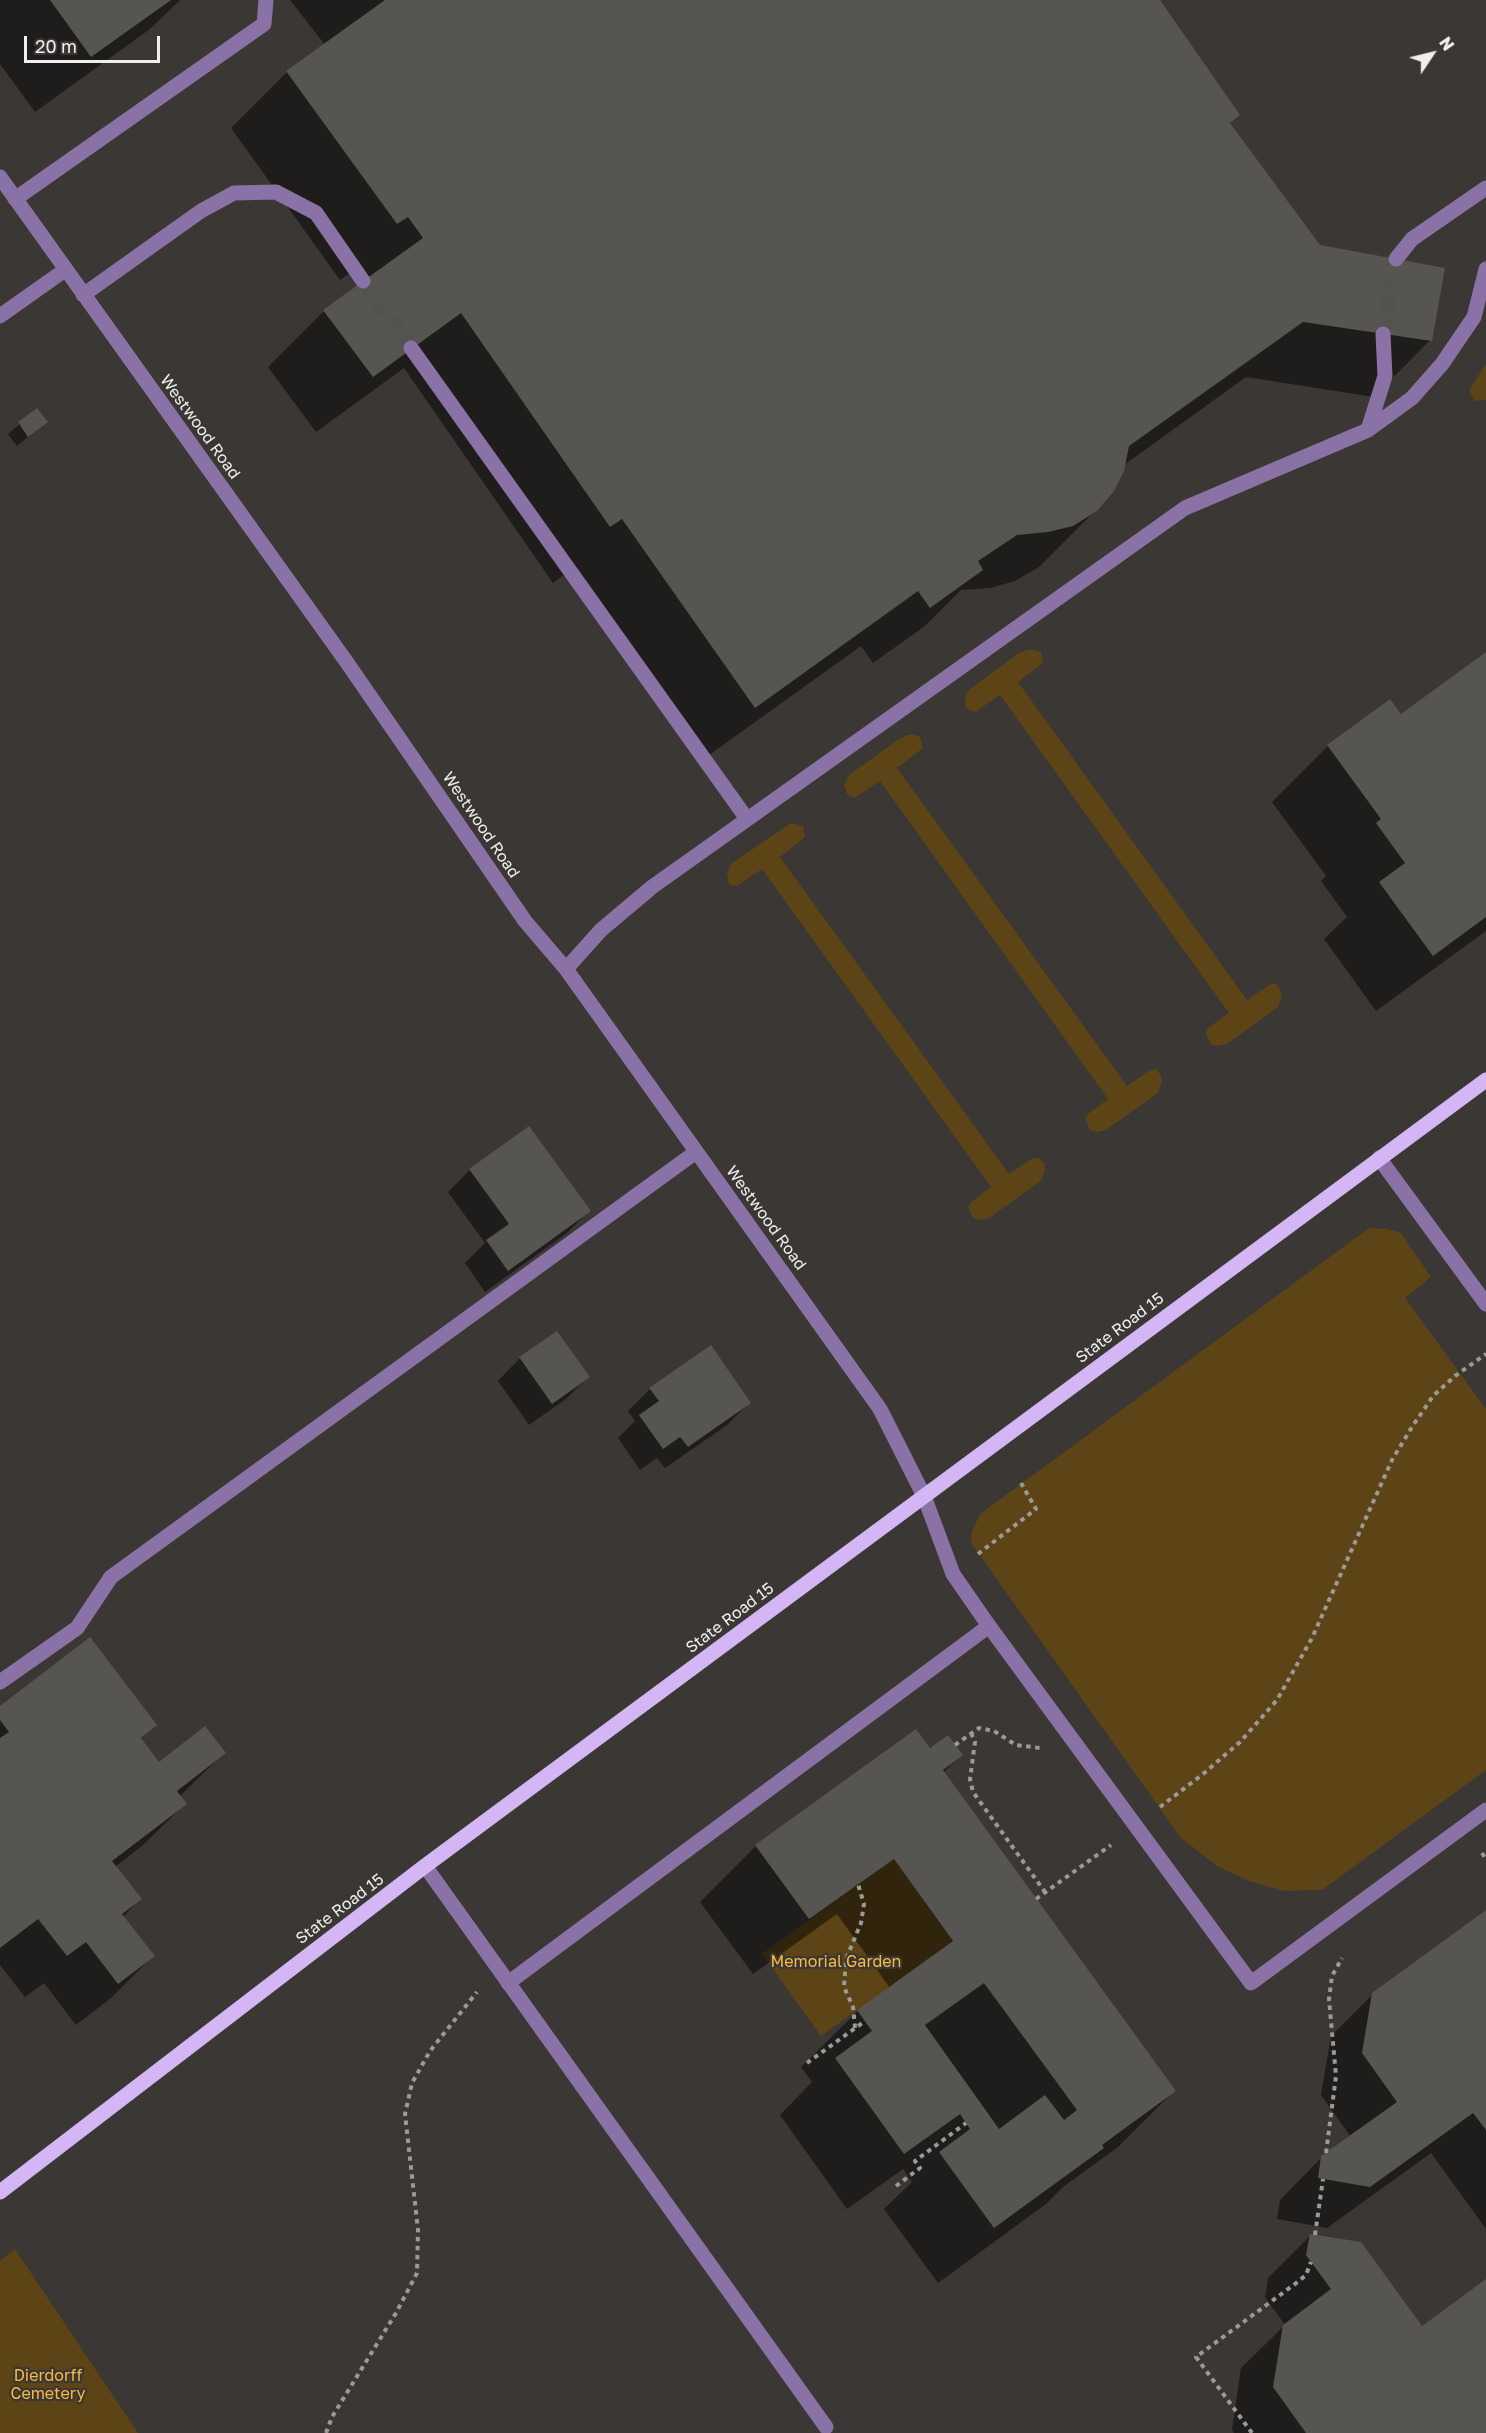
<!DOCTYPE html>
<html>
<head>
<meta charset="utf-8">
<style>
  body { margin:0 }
  #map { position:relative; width:1486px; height:2433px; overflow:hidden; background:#3a3734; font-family:"Golos Text",sans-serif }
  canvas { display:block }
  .north { position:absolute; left:1402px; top:24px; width:60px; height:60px; -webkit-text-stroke:4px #3a3734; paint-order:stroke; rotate:55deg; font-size:16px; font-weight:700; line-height:24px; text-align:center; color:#f1efed }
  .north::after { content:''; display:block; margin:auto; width:21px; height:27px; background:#f1efed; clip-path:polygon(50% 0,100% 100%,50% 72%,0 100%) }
  .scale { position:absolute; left:24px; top:36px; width:136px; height:27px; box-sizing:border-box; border:3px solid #f1efed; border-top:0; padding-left:8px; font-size:18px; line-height:21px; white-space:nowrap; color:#f1efed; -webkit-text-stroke:4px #3a3734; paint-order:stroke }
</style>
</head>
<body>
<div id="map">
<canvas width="1486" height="2433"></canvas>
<div class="north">N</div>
<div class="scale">20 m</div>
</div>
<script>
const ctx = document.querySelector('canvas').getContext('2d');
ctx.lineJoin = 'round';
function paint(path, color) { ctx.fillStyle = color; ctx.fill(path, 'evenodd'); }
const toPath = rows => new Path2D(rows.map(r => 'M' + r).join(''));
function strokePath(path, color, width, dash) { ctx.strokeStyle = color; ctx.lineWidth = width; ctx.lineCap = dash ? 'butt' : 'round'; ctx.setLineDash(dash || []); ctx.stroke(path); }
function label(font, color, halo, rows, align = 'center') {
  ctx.font = font + ' "Golos Text",sans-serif'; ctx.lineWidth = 4.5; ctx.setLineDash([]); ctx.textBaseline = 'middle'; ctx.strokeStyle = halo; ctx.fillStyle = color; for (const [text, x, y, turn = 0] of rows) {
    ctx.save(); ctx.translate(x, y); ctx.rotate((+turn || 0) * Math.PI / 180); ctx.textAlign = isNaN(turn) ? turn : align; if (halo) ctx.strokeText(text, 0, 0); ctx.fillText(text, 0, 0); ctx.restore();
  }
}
const green = toPath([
  [1486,364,1486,400,1475,401,1469,390],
  [1029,649,1041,652,1043,663,1018,682,1247,1000,1271,984,1276,984,1280,989,1282,995,1278,1007,1227,1044,1217,1046,1210,1044,1206,1033,1208,1028,1229,1013,1000,695,975,712,967,709,965,705,966,694,970,689,1019,653],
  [908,735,915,735,920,737,923,748,897,768,1127,1086,1150,1070,1156,1069,1160,1074,1162,1081,1158,1093,1106,1130,1097,1132,1090,1130,1085,1118,1088,1114,1108,1099,880,781,854,798,847,794,844,785,849,775,899,739],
  [791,823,803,826,805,837,780,857,1009,1174,1033,1158,1038,1158,1044,1163,1045,1170,1041,1181,989,1218,979,1220,973,1218,968,1207,971,1202,991,1187,762,869,737,886,729,884,727,873,732,863],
  [1369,1228,1388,1229,1401,1233,1431,1277,1405,1298,1486,1409,1486,1770,1322,1890,1284,1891,1249,1881,1217,1866,1181,1838,971,1543,972,1531,980,1514],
  [894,1859,953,1941,821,2036,762,1954],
  [15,2249,138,2433,0,2433,0,2261]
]);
const shadow = toPath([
  [0,0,180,0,150,29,35,112,0,64],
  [290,0,1158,0,1229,124,1320,247,1430,340,1374,397,1246,377,1124,465,1096,510,1039,567,1015,581,991,588,961,590,925,626,873,663,861,646,698,763,565,574,553,583,404,368,316,432,268,367,324,311,361,285,351,272,340,280,231,128,287,72,325,45],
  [37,410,46,422,17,446,8,434],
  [1486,653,1486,931,1376,1011,1324,939,1347,917,1321,881,1326,876,1272,802,1328,746,1400,716],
  [528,1128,589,1211,567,1233,485,1292,465,1263,485,1243,448,1192,470,1170],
  [520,1358,588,1377,566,1399,529,1425,498,1381],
  [650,1389,749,1403,727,1425,665,1468,657,1458,640,1470,618,1438,635,1421,628,1411],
  [0,1708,155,1725,140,1740,159,1764,224,1753,179,1797,185,1804,143,1845,115,1867,140,1899,123,1917,153,1956,111,1998,76,2025,44,1983,25,1997,0,1965],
  [929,1750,961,1755,943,1773,1174,2091,1118,2147,1063,2187,1046,2204,938,2283,884,2209,912,2182,903,2169,847,2209,780,2115,812,2082,801,2067,858,2011,890,1988,837,1914,753,1974,700,1902,756,1846],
  [1486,1912,1486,2229,1431,2153,1327,2228,1277,2219,1280,2200,1322,2157,1351,2137,1321,2095,1331,2036,1373,1994],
  [1310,2236,1421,2328,1486,2281,1486,2433,1234,2433,1232,2430,1241,2368,1285,2325,1265,2297,1268,2278]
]);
const building = toPath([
  [50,0,171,0,91,57],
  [385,0,1160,0,1240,115,1230,123,1320,245,1445,268,1432,341,1303,322,1129,446,1124,471,1114,491,1097,511,1073,526,1048,532,1017,535,978,561,983,570,930,608,918,591,755,708,622,519,610,527,461,313,373,377,323,310,423,238,408,217,397,224,286,71],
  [37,408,48,422,28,437,18,422],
  [1486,652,1486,917,1433,956,1379,882,1405,863,1376,823,1381,819,1327,745,1390,699,1401,714],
  [529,1126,591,1211,508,1271,486,1240,509,1224,469,1169],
  [557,1331,590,1377,552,1404,519,1357],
  [711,1345,751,1403,688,1447,680,1437,663,1449,639,1415,659,1401,649,1388],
  [90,1637,157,1725,141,1738,159,1762,205,1726,226,1753,177,1791,187,1804,112,1861,142,1899,122,1914,155,1956,118,1984,86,1942,67,1956,38,1919,0,1948,0,1738,9,1732,0,1720,0,1706],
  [916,1729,930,1748,948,1735,963,1755,943,1770,1176,2091,1102,2145,1104,2148,994,2228,939,2152,970,2129,960,2114,904,2154,835,2058,872,2031,857,2010,953,1941,894,1859,809,1919,755,1845],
  [984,1983,1077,2110,1064,2120,1045,2095,999,2129,925,2025],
  [1486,1910,1486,2130,1473,2113,1370,2187,1318,2178,1321,2156,1397,2102,1362,2053,1372,1993],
  [1310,2234,1361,2242,1422,2326,1486,2279,1486,2433,1306,2433,1273,2387,1283,2325,1331,2289,1306,2255]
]);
const minorTunnel = toPath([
  [363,281,411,348],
  [1383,334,1396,259]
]);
const path = toPath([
  [978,1554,1036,1509,1021,1483],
  [971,1733,975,1742,970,1779,973,1792,1045,1892],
  [955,1745,979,1728,994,1731,1016,1745,1040,1748],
  [1160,1807,1203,1774,1240,1742,1277,1700,1312,1638,1392,1460,1412,1427,1433,1396,1455,1376,1486,1354],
  [1482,1853,1486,1859],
  [1036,1899,1111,1845],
  [855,2028,853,2007,844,1987,846,1959,861,1923,864,1904,858,1884],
  [807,2063,865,2021],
  [1326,2153,1336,2076,1329,1999,1332,1976,1342,1958],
  [896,2186,920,2168,915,2161,966,2123],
  [1315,2235,1323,2179],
  [326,2433,332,2417,396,2313,417,2273,418,2230,405,2114,412,2083,430,2051,477,1992],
  [1252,2433,1196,2357,1299,2281,1306,2275,1311,2262]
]);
const minor = toPath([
  [0,177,348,664,525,921,566,969,880,1409,924,1496,953,1574,989,1626,1251,1983,1486,1810],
  [15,199,264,24,266,0],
  [1396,259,1412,239,1486,188],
  [83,295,201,211,234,193,276,192,316,213,363,281],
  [0,316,65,270],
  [411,348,747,819],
  [1368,430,1385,376,1383,334],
  [566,969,601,930,652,887,1185,508,1368,430,1412,398,1442,364,1474,317,1486,269],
  [1379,1158,1486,1304],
  [0,1682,77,1628,111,1577,696,1152],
  [425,1866,826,2427],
  [508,1983,989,1626]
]);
const major = toPath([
  [0,2192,425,1866,1486,1080]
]);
const streetNames = [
  ["Westwood Road",200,427,54],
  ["Westwood Road",481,825,56],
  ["Westwood Road",766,1218,54],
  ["State Road 15",1120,1328,-37],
  ["State Road 15",730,1618,-37],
  ["State Road 15",340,1909,-37]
];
const parkNames = [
  ["Memorial Garden",836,1962],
  ["Dierdorff",48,2376],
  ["Cemetery",48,2394]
];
paint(green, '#5c4417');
paint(shadow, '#0007');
paint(building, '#575551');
strokePath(minorTunnel, '#555350', 15, [15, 8]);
strokePath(path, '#9c9a97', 4, [4.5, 4.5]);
strokePath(minor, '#8b72a6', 15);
strokePath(major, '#d5b6f5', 15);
label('16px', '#f1efed', '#3a3734', streetNames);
label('16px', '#fcbb3f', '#3a3734', parkNames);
</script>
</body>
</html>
